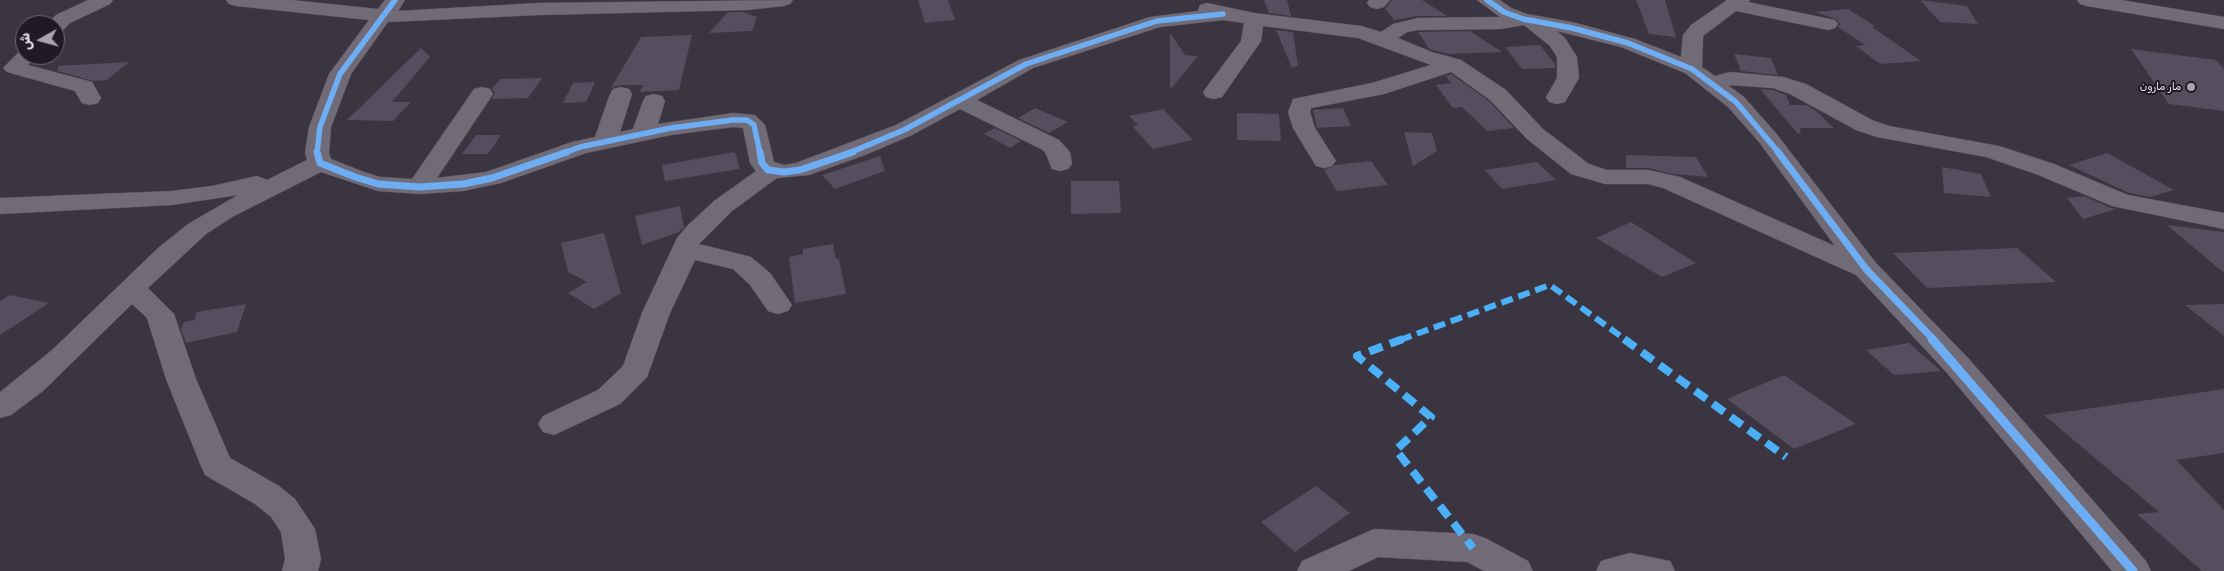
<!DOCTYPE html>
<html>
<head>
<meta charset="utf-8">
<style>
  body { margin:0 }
  #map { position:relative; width:2224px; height:571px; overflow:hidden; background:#3b3541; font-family:Rubik,"Noto Sans Arabic",sans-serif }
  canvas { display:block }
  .north { position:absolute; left:15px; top:15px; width:50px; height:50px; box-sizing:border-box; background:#1f1a25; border:1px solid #6e6975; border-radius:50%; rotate:263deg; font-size:14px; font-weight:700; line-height:20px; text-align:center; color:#e5dfee }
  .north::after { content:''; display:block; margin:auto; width:18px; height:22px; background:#aaa4b1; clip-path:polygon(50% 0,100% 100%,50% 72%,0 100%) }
</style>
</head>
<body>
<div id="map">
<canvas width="2224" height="571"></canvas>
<div class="north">ش</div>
</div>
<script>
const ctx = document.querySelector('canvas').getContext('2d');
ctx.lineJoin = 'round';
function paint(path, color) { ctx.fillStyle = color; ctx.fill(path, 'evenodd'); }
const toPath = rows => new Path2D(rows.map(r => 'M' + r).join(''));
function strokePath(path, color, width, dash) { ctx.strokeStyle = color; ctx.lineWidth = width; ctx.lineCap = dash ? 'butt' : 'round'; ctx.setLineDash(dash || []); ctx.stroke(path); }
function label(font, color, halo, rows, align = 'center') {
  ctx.font = font + ' Rubik,"Noto Sans Arabic",sans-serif'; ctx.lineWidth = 4; ctx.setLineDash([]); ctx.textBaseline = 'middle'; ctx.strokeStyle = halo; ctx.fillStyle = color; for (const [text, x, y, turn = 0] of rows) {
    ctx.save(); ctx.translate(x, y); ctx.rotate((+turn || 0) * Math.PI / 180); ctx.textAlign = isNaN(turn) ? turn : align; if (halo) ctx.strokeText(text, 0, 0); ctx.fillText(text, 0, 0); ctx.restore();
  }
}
const building = toPath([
  [918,0,948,0,955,20,925,23],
  [1264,0,1287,0,1291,16,1269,13],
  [1392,0,1422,0,1447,16,1418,16,1394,20,1385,9],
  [1636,0,1665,0,1676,37,1649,34],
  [1920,0,1967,6,1978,24,1940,22],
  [1848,9,1875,26,1872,27,1921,61,1880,64,1856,46,1865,45,1838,27,1840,24,1836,19,1815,12],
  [728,12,743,12,757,17,752,31,709,33],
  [1276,30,1293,32,1298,66,1292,68],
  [1470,31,1502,52,1448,54,1429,49,1418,32],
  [1170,33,1185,55,1198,56,1170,90],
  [692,35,679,90,640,92,643,85,621,85,611,88,641,37],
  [1540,45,1555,64,1555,68,1522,69,1505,47],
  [421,48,430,57,392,102,411,102,393,121,347,120],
  [2131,49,2216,60,2224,69,2224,111,2169,104],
  [1734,54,1771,58,1778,75,1741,71],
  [129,62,107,80,93,81,58,71,58,66],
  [1451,74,1489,101,1514,128,1487,131,1462,107,1453,108,1436,85,1451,83,1446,76],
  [542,78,528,98,492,99,495,93,492,89,500,79],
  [595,82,586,102,563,103,573,83],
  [1760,89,1773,90,1786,95,1790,105,1806,105,1816,111,1834,128,1800,128,1801,132,1798,134],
  [1035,108,1068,122,1049,133,1018,118],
  [1343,108,1351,126,1317,128,1313,110],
  [1163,109,1193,140,1153,149,1133,127,1138,125,1129,116],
  [1237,113,1279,114,1281,141,1237,140],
  [995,128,1021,141,1010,148,984,134],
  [1404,132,1432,133,1437,151,1413,166],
  [476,135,501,135,488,154,462,154],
  [735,152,740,169,665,181,662,165],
  [2107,153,2174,190,2150,197,2129,193,2069,165],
  [1626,155,1696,157,1708,177,1673,174,1648,168,1626,168],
  [880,156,885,171,835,189,822,175],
  [1371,161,1388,185,1337,191,1324,170,1335,165],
  [1537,162,1556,180,1502,189,1485,170],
  [1942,167,1981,174,1991,197,1944,193],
  [1071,181,1119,181,1121,213,1071,214],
  [2084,196,2111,208,2116,209,2083,219,2067,198],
  [680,206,684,227,679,232,642,245,635,216],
  [1631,222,1696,263,1662,277,1596,238],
  [2167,225,2224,232,2224,273],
  [604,233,621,293,594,309,568,293,587,282,568,272,561,243],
  [833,244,836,259,839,259,846,294,795,303,789,257,803,254,803,249],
  [2017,248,2056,282,1927,288,1893,253],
  [10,295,49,303,0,335,0,301],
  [246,304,237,332,186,343,181,330,184,322,194,320,197,312],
  [2224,304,2224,336,2185,305],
  [1909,343,1941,371,1894,375,1866,350],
  [1784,375,1856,424,1794,449,1727,399],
  [2224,389,2224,453,2176,460,2224,510,2224,571,2202,571,2137,514,2159,512,2044,415],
  [1316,486,1350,513,1295,552,1261,522]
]);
const minor = toPath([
  [88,0,113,0,110,4,70,23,62,31,55,33,55,25,46,25,56,15,88,0],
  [226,0,291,0,378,9,385,0,405,0,398,11,539,3,793,0,790,4,783,6,747,10,539,15,388,22,351,74,331,127,329,153,331,159,364,172,380,177,412,179,474,89,482,87,490,89,493,94,437,178,486,172,572,142,595,137,610,94,613,89,621,87,629,89,632,94,620,132,633,129,643,101,646,96,654,94,662,96,665,101,658,124,733,113,755,115,765,125,774,162,784,165,796,163,896,125,1019,60,1150,17,1198,11,1200,5,1207,3,1254,13,1361,26,1381,32,1393,24,1418,18,1500,17,1477,0,1500,0,1511,8,1527,14,1572,22,1635,39,1681,57,1683,35,1691,25,1727,0,1750,0,1748,2,1835,20,1838,24,1835,28,1828,30,1736,11,1703,36,1702,67,1715,76,1730,72,1783,77,1806,84,1872,120,1889,126,1999,146,2054,164,2128,195,2224,213,2224,229,2112,206,2036,174,1986,157,1877,137,1856,130,1790,94,1773,88,1728,85,1744,97,1775,132,1876,263,1969,359,2146,561,2151,571,2112,571,1947,373,1856,275,1663,188,1648,184,1605,184,1571,174,1527,139,1490,100,1451,72,1384,94,1311,108,1310,112,1315,128,1336,161,1332,166,1324,168,1316,166,1293,128,1288,112,1293,99,1372,83,1431,65,1358,38,1263,26,1261,41,1222,97,1214,99,1206,97,1203,92,1241,41,1244,23,1223,20,1160,27,1033,68,977,100,1059,140,1070,152,1072,164,1068,169,1060,171,1052,169,1046,154,1043,150,960,109,912,135,865,155,809,175,777,178,732,211,699,244,751,257,770,273,788,299,792,305,788,311,778,314,768,311,750,285,733,269,695,260,670,313,647,377,620,404,554,435,543,432,538,424,543,416,598,390,623,366,642,313,677,238,687,226,714,201,756,171,750,163,743,128,733,127,671,135,586,153,501,183,463,191,419,194,378,191,321,172,232,217,206,234,148,288,174,314,196,379,230,458,279,486,295,499,315,529,321,559,318,571,282,571,285,559,281,532,271,517,255,504,205,475,201,466,166,379,147,318,132,304,43,391,11,415,0,418,0,392,52,350,158,248,188,224,238,195,172,205,0,214,0,198,172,191,212,186,257,176,267,180,307,160,305,153,309,127,329,74,369,20,236,6,229,4,226,0],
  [1524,25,1550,46,1557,57,1557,78,1546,97,1549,102,1557,104,1565,102,1579,78,1577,57,1565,38,1557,31,1621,47,1685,73,1728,107,1759,142,1835,246,1680,177,1648,170,1607,170,1589,164,1543,129,1506,90,1461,60,1432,52,1398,38,1407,32,1418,30,1501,29,1524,25],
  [1369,0,1390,0,1384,7,1377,9,1370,7,1367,3,1369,0],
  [25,49,25,55,37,55,28,65,92,82,101,98,98,103,90,105,82,103,75,91,7,72,3,68,20,51,25,49],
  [1374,529,1473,534,1485,538,1528,561,1533,571,1484,571,1467,562,1378,557,1349,571,1297,571,1302,561,1374,529],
  [1630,553,1670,561,1675,571,1596,571,1601,561,1630,553]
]);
const major = toPath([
  [2077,0,2121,0,2224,17,2224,29,2087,6,2080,4,2077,0]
]);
const quietFar1 = toPath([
  [1400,340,1550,285,1626,340]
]);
const quiet = toPath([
  [1403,339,1357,356,1431,417,1396,450,1473,548],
  [1624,339,1786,457]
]);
const cyclewayFar2 = toPath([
  [1487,0,1504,12,1523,19,1572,28,1628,43,1692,69,1736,102,1779,153],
  [317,153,320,127,340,74,395,0],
  [564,153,580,147,671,128,733,120,747,120,754,125,760,153],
  [849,153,904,130,1026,64,1157,21,1223,14]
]);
const cyclewayFar1 = toPath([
  [317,152,320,163,355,177,378,184,419,187,463,184,492,178,567,152],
  [760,152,762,163,768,170,784,172,800,170,853,152],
  [1778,152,1866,269,1934,340]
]);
const cycleway = toPath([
  [1932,339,2133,571]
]);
const markers = [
  [2191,87,5,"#aaa4b1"]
];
const farPoinames = [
  ["مار مارون",2181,87]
];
paint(building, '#564d5e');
strokePath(minor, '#56515c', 1);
strokePath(major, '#56515c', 1);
paint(minor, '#716b77');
paint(major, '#726c79');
strokePath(quietFar1, '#4cb0f7', 6, [12, 6]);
strokePath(quiet, '#4cb0f7', 8, [14, 8]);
strokePath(cyclewayFar2, '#6dadf4', 5.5);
strokePath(cyclewayFar1, '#6dadf4', 7);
strokePath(cycleway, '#6dadf4', 9);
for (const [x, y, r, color] of markers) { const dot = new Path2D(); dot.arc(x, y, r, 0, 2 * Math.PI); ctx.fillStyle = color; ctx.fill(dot); strokePath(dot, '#1f1a25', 2); }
label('11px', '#e5dfee', '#1f1a25', farPoinames, 'right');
</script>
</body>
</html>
